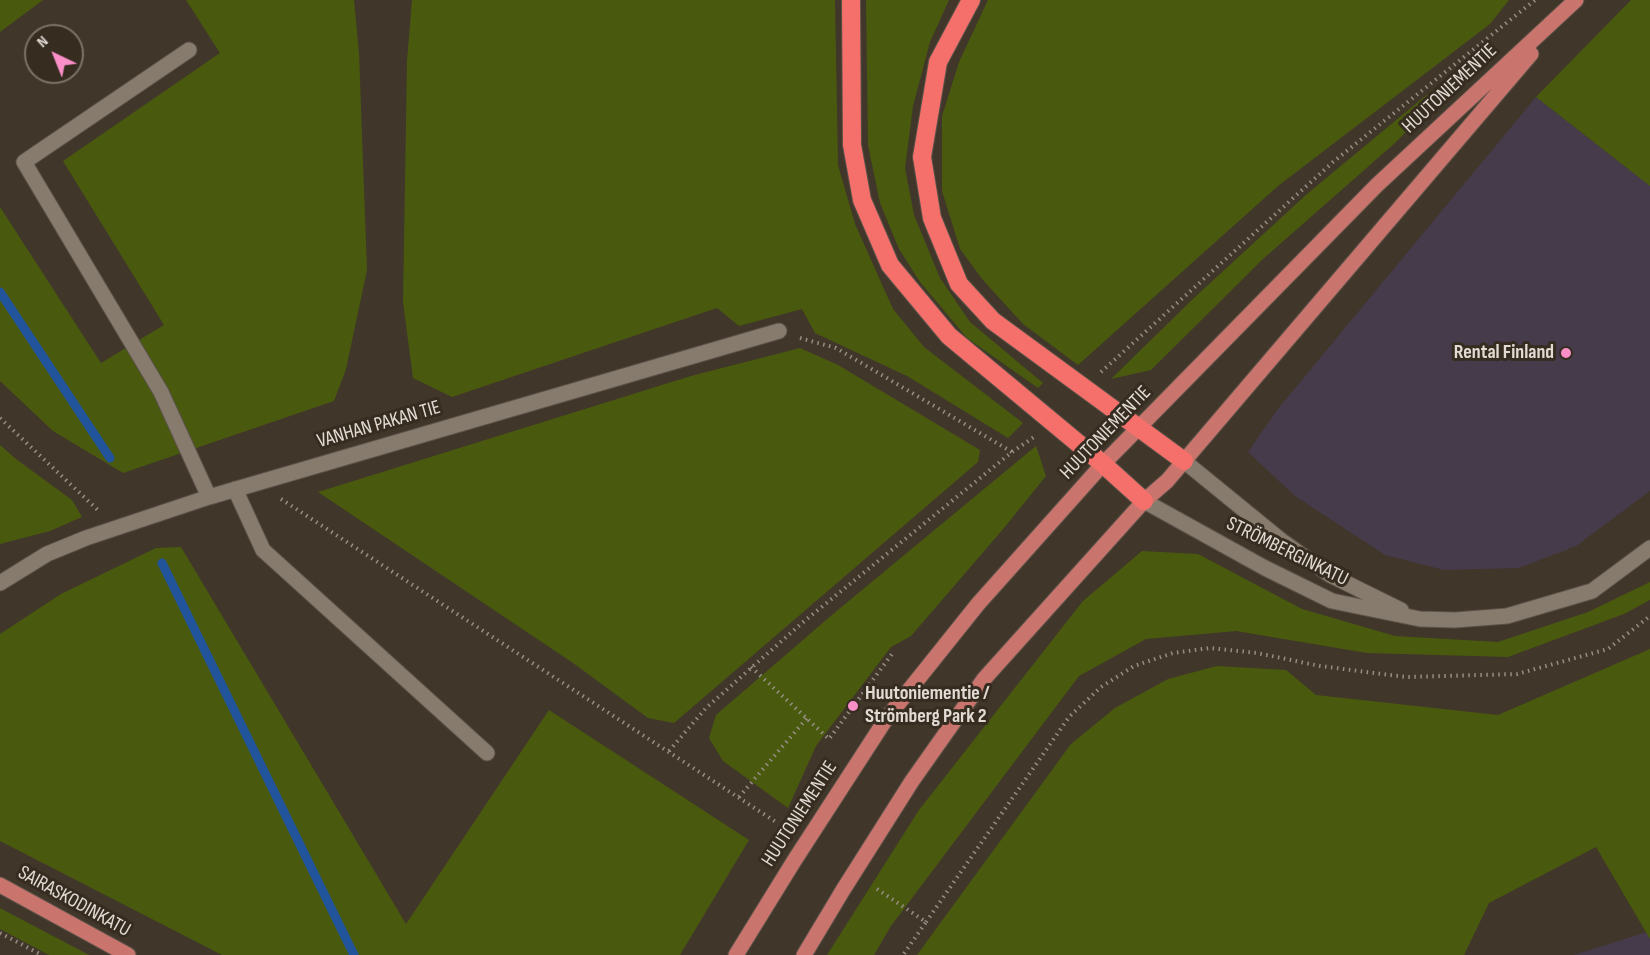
<!DOCTYPE html>
<html>
<head>
<meta charset="utf-8">
<style>
  body { margin:0 }
  #map { position:relative; width:1650px; height:955px; overflow:hidden; background:#41362a; font-family:"Sofia Sans Condensed",sans-serif }
  canvas { display:block }
  .north { position:absolute; left:24px; top:24px; width:60px; height:60px; box-sizing:border-box; background:#362c20; border:2px solid #7b7268; border-radius:50%; rotate:317deg; font-size:16px; font-weight:700; line-height:24px; text-align:center; color:#e2dbd4 }
  .north::after { content:''; display:block; margin:auto; width:21px; height:27px; background:#fa8fc8; clip-path:polygon(50% 0,100% 100%,50% 72%,0 100%) }
</style>
</head>
<body>
<div id="map">
<canvas width="1650" height="955"></canvas>
<div class="north">N</div>
</div>
<script>
const ctx = document.querySelector('canvas').getContext('2d');
ctx.lineJoin = 'round';
function paint(path, color) { ctx.fillStyle = color; ctx.fill(path, 'evenodd'); }
const toPath = rows => new Path2D(rows.map(r => 'M' + r).join(''));
function strokePath(path, color, width, dash) { ctx.strokeStyle = color; ctx.lineWidth = width; ctx.lineCap = dash ? 'butt' : 'round'; ctx.setLineDash(dash || []); ctx.stroke(path); }
function label(font, color, halo, rows, align = 'center') {
  ctx.font = font + ' "Sofia Sans Condensed",sans-serif'; ctx.lineWidth = 6; ctx.setLineDash([]); ctx.textBaseline = 'middle'; ctx.strokeStyle = halo; ctx.fillStyle = color; for (const [text, x, y, turn = 0] of rows) {
    ctx.save(); ctx.translate(x, y); ctx.rotate((+turn || 0) * Math.PI / 180); ctx.textAlign = isNaN(turn) ? turn : align; if (halo) ctx.strokeText(text, 0, 0); ctx.fillText(text, 0, 0); ctx.restore();
  }
}
const industrial = toPath([
  [1536,97,1650,186,1650,491,1576,546,1519,568,1444,570,1385,555,1295,496,1248,452,1277,410],
  [1650,931,1650,955,1574,955]
]);
const green = toPath([
  [0,0,43,0,0,32],
  [186,0,354,0,359,53,367,270,346,369,334,401,123,473,53,431,0,381,0,207,101,363,164,325,63,161,220,53],
  [412,0,835,0,838,165,855,224,893,309,924,347,1023,423,1008,438,907,376,815,333,802,309,739,326,717,308,452,397,413,378,403,302,407,61],
  [866,0,949,0,930,42,913,106,905,168,914,215,940,278,970,322,1043,383,1038,388,967,338,920,282,899,249,880,203,868,145],
  [988,0,1509,0,1490,24,1278,186,1078,365,1023,324,982,279,960,249,942,191,942,116,959,62],
  [1631,0,1650,0,1650,186,1536,97],
  [1481,56,1395,143,1263,259,1151,370,1111,379,1195,297,1307,194,1424,97],
  [800,348,838,365,980,450,978,462,674,723,648,718,573,663,318,492,691,376],
  [0,445,16,459,72,500,82,517,50,531,0,544],
  [1036,446,1046,476,1004,528,911,636,891,647,816,746,788,808,723,761,709,738,716,715,833,614],
  [181,547,406,924,549,710,749,840,680,955,222,955,0,841,0,634,61,594,156,548],
  [1142,551,1198,554,1302,609,1395,636,1498,642,1588,612,1650,582,1650,600,1624,614,1508,657,1367,653,1236,631,1146,639,1079,676,891,926,874,955,827,955,919,810,1083,601],
  [1650,649,1650,939,1596,847,1489,903,1464,955,917,955,1071,744,1115,708,1168,679,1217,666,1286,670,1316,695,1498,715],
  [0,908,89,955,49,955,0,929]
]);
const stream = toPath([
  [0,292,110,458],
  [162,563,354,955]
]);
const path = toPath([
  [800,338,836,348,1012,452],
  [1101,372,1333,162,1535,0],
  [0,418,100,512],
  [281,499,776,822],
  [751,667,829,739,892,654],
  [669,751,706,708,802,623,1012,452,1034,437],
  [739,797,807,718],
  [877,889,926,922,903,955],
  [926,922,1069,717,1101,687,1134,666,1173,653,1210,648,1257,653,1320,666,1406,677,1517,674,1608,649,1650,616],
  [0,933,42,955]
]);
const minor = toPath([
  [189,50,24,162,161,392,209,497],
  [1184,461,1282,541,1330,575,1401,610],
  [235,489,263,550,487,753],
  [1144,501,1265,568,1332,601,1420,619,1455,620,1507,616,1592,591,1650,548],
  [0,583,47,554,86,538,209,497,779,331]
]);
const major = toPath([
  [0,885,128,955],
  [736,955,794,861,886,719,978,604,1103,464,1377,185,1576,0],
  [804,955,843,890,912,781,984,679,1144,501,1167,481,1531,54]
]);
const highway = toPath([
  [851,0,852,145,862,200,890,265,949,336,1103,464,1144,501],
  [971,0,938,62,922,157,932,218,959,284,993,321,1184,461]
]);
const markers = [
  [1566,353,6,"#fa8fc8"],
  [853,706,6,"#fa8fc8"]
];
const streetNames = [
  ["HUUTONIEMENTIE",1450,89,-43],
  ["VANHAN PAKAN TIE",379,425,-16],
  ["HUUTONIEMENTIE",1106,433,-46],
  ["STRÖMBERGINKATU",1287,552,26],
  ["HUUTONIEMENTIE",800,814,-57],
  ["SAIRASKODINKATU",74,902,29]
];
const poiNames = [
  ["Rental Finland",1554,353],
  ["Huutoniementie /",865,694,"left"],
  ["Strömberg Park 2",865,717,"left"]
];
paint(industrial, '#463b4b');
paint(green, '#495a0e');
strokePath(stream, '#22549c', 9);
strokePath(minor, '#5b5248', 17);
strokePath(major, '#5b5248', 17);
strokePath(highway, '#5b5248', 20);
strokePath(path, '#978e85', 4, [1.5, 4.5]);
strokePath(minor, '#877b6e', 15);
strokePath(major, '#c9746c', 15);
strokePath(highway, '#f5706b', 18);
for (const [x, y, r, color] of markers) { const dot = new Path2D(); dot.arc(x, y, r, 0, 2 * Math.PI); ctx.fillStyle = color; ctx.fill(dot); strokePath(dot, '#362c20', 2); }
label('20px', '#e2dbd4', '#362c20', streetNames);
label('bold 20px', '#e2dbd4', '#362c20', poiNames, 'right');
</script>
</body>
</html>
